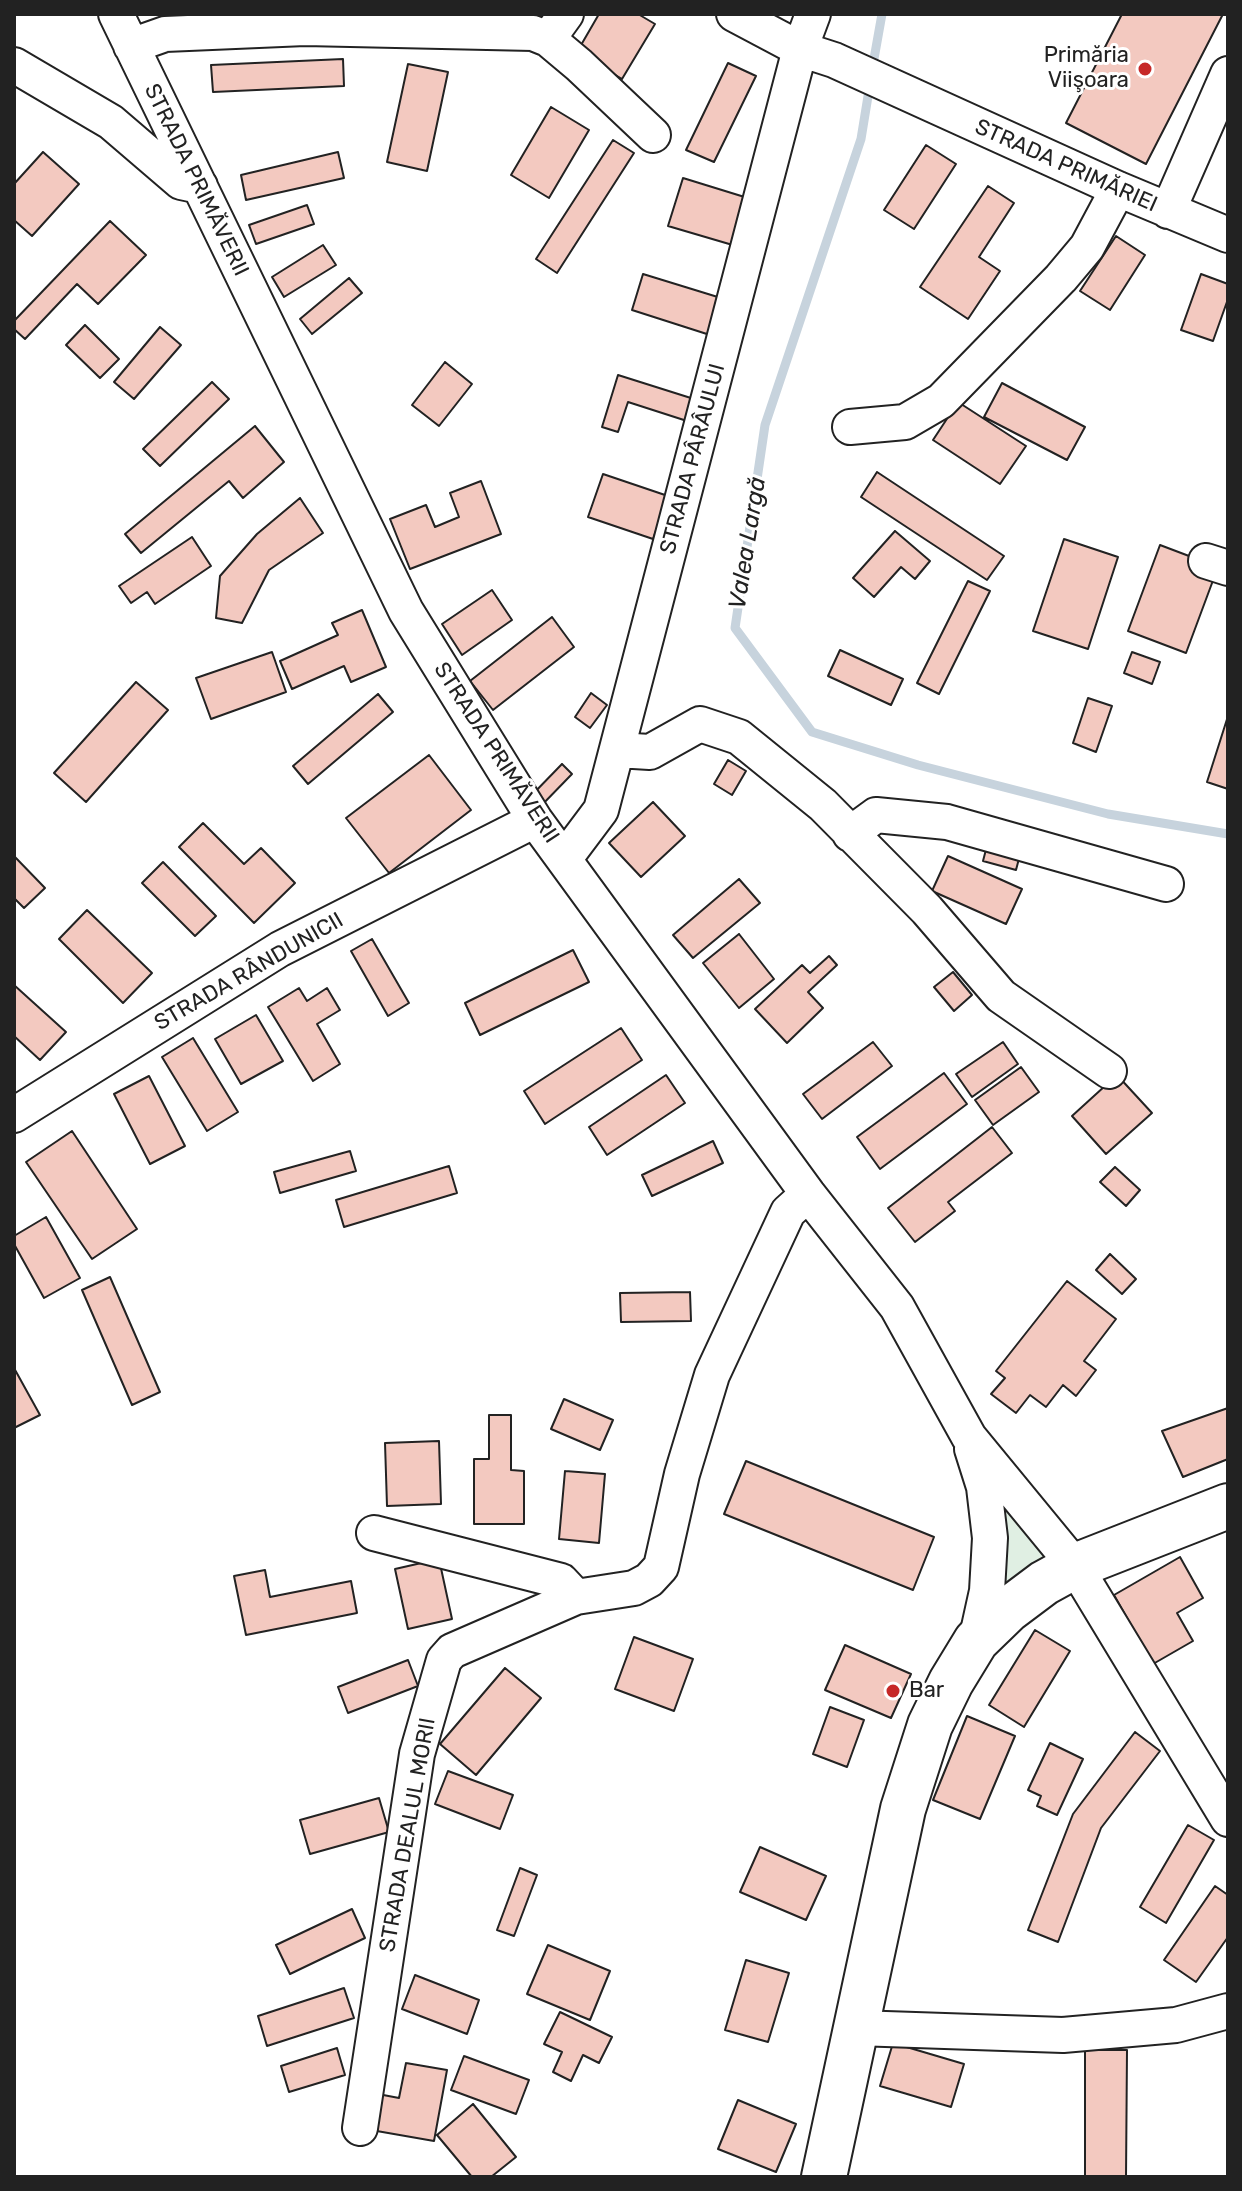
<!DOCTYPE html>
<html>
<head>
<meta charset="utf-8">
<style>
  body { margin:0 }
  #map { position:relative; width:1242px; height:2191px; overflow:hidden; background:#fff; font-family:Rubik,sans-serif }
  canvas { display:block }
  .frame { position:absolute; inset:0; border:16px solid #222; pointer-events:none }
</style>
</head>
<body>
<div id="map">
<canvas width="1242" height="2191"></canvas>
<div class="frame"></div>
</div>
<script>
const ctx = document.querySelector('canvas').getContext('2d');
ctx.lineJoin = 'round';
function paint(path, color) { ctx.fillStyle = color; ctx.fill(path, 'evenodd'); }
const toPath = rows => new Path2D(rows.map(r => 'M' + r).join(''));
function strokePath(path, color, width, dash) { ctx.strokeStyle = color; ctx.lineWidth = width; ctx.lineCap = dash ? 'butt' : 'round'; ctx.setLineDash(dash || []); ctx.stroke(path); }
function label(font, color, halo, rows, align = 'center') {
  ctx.font = font + ' Rubik,sans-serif'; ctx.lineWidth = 6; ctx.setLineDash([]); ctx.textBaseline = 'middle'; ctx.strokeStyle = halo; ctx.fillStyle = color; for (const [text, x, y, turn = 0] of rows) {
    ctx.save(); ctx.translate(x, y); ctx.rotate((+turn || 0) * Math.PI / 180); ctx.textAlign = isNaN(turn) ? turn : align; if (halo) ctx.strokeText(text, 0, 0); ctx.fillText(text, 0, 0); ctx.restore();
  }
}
const green = toPath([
  [991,1483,1057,1557,995,1603,991,1483]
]);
const stream = toPath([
  [872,70,882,14],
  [870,84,861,139,765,425,735,628,812,732,918,765,1108,814,1228,834]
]);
const building = toPath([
  [599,14,638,14,655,24,622,79,577,52,599,14],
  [1122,14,1223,14,1146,164,1066,123,1122,14],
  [343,59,344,86,213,92,211,65,343,59],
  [728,63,756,76,714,162,686,150,728,63],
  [408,64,448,72,427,171,387,162,408,64],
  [551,107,589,130,549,198,511,175,551,107],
  [613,140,634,153,557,273,536,259,613,140],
  [926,145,956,164,914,229,884,210,926,145],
  [43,152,79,184,32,236,14,220,14,184,43,152],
  [338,152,344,178,246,200,241,175,338,152],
  [683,178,751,199,736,246,668,226,683,178],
  [988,186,1014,203,979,257,1000,271,968,319,920,287,988,186],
  [307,205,314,224,256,244,249,225,307,205],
  [110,221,146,255,98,304,77,284,25,339,14,329,14,321,110,221],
  [1116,236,1145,255,1110,310,1080,291,1116,236],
  [323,245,336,265,284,297,272,277,323,245],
  [643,274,721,298,710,335,632,310,643,274],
  [1201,274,1228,284,1228,299,1213,341,1181,330,1201,274],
  [349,278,362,293,312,334,300,319,349,278],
  [85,325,119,359,100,378,66,345,85,325],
  [160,327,181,345,134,399,114,382,160,327],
  [445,362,472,384,439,426,412,405,445,362],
  [618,375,694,399,687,421,628,402,618,432,602,427,618,375],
  [212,382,229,399,160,466,143,449,212,382],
  [1002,383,1085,427,1067,460,984,417,1002,383],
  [958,402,1026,446,1000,484,933,440,958,402],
  [255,426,284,462,243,498,229,481,141,553,125,534,255,426],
  [877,472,1004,556,987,580,861,497,877,472],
  [603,474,668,496,653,539,588,517,603,474],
  [481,481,501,534,410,569,390,519,426,505,435,527,459,517,450,493,481,481],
  [300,498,323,533,269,570,242,623,216,618,220,576,257,534,300,498],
  [895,531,930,561,915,579,901,567,874,597,853,578,895,531],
  [192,537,211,566,155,604,147,592,131,603,119,586,192,537],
  [1064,539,1118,557,1088,649,1033,631,1064,539],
  [1160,545,1218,567,1186,653,1128,631,1160,545],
  [968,581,990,591,939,694,917,683,968,581],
  [492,590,512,620,462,655,442,624,492,590],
  [362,610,386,667,351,682,344,666,292,689,280,661,338,635,332,623,362,610],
  [552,617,574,647,493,710,470,681,552,617],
  [840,650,903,679,891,705,828,676,840,650],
  [272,652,286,692,211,719,196,678,272,652],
  [1132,652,1160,662,1152,684,1124,673,1132,652],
  [136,682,168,710,86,802,54,773,136,682],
  [591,693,607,705,590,728,575,717,591,693],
  [378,694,393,712,308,784,293,766,378,694],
  [1088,698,1112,706,1096,752,1073,743,1088,698],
  [1228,716,1228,789,1207,782,1228,716],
  [429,755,471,810,389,873,346,818,429,755],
  [728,760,746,771,732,795,714,784,728,760],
  [562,764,572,774,538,809,528,799,562,764],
  [653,802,685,836,641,877,609,843,653,802],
  [203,823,244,864,261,848,295,883,254,923,179,847,203,823],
  [989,838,1022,847,1016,870,983,861,989,838],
  [14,856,45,888,24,908,14,898,14,856],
  [948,856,1022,889,1006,924,932,891,948,856],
  [163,862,216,916,195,936,142,883,163,862],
  [739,879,760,903,693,958,673,935,739,879],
  [87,910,152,973,123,1003,59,939,87,910],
  [739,934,774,979,739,1008,703,963,739,934],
  [372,939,409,1003,388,1016,351,951,372,939],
  [573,950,589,982,480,1035,465,1003,573,950],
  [829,956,837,965,808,992,823,1008,787,1043,755,1009,802,965,810,973,829,956],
  [953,972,972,995,954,1011,934,987,953,972],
  [14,985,66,1032,40,1060,14,1036,14,985],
  [299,988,307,1001,327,988,340,1010,317,1024,340,1064,313,1081,268,1007,299,988],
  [256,1015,283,1061,241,1084,215,1039,256,1015],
  [621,1028,642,1060,545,1124,524,1091,621,1028],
  [193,1038,238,1112,207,1131,162,1057,193,1038],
  [873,1042,892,1066,822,1119,803,1094,873,1042],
  [1003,1042,1018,1064,972,1097,956,1074,1003,1042],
  [1021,1067,1039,1092,993,1125,975,1100,1021,1067],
  [944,1073,967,1104,880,1169,857,1137,944,1073],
  [666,1075,685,1103,607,1155,589,1127,666,1075],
  [1117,1075,1152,1113,1106,1154,1072,1116,1117,1075],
  [149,1076,185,1146,150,1164,114,1094,149,1076],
  [992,1127,1012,1153,948,1202,955,1211,915,1242,888,1208,992,1127],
  [72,1131,137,1229,92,1259,26,1162,72,1131],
  [713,1141,723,1163,652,1196,642,1175,713,1141],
  [350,1151,356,1171,280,1193,274,1172,350,1151],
  [449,1166,457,1193,344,1227,336,1200,449,1166],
  [1115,1167,1140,1190,1126,1206,1100,1182,1115,1167],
  [46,1217,80,1278,44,1298,14,1244,14,1236,46,1217],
  [1110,1254,1136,1279,1122,1294,1096,1270,1110,1254],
  [110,1277,160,1392,132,1405,82,1290,110,1277],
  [1067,1281,1116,1319,1084,1361,1096,1370,1076,1396,1063,1385,1046,1407,1030,1395,1016,1413,991,1394,1005,1378,996,1371,1067,1281],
  [690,1292,691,1321,621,1322,620,1293,690,1292],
  [14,1368,40,1415,14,1428,14,1368],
  [564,1399,613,1420,600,1450,551,1429,564,1399],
  [1228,1408,1228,1459,1183,1477,1162,1431,1228,1408],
  [489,1415,511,1415,511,1470,524,1471,524,1524,474,1524,474,1459,489,1459,489,1415],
  [439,1441,441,1504,387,1506,385,1443,439,1441],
  [746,1461,934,1537,913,1590,724,1514,746,1461],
  [565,1471,605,1474,599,1543,559,1539,565,1471],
  [1180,1557,1203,1598,1177,1613,1193,1641,1153,1664,1114,1595,1180,1557],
  [439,1559,452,1619,408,1629,395,1569,439,1559],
  [265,1570,270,1597,351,1581,357,1613,246,1635,234,1576,265,1570],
  [1035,1630,1070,1651,1024,1727,989,1705,1035,1630],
  [634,1637,693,1659,674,1711,615,1689,634,1637],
  [845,1645,911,1674,891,1718,825,1690,845,1645],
  [408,1660,418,1686,348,1713,338,1687,408,1660],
  [505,1668,541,1698,476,1775,440,1744,505,1668],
  [830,1707,864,1720,847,1767,813,1754,830,1707],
  [967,1716,1015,1736,980,1819,933,1800,967,1716],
  [1135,1732,1160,1751,1101,1828,1058,1942,1028,1930,1073,1814,1135,1732],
  [1050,1743,1083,1759,1057,1815,1037,1806,1041,1796,1028,1790,1050,1743],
  [448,1771,513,1795,500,1829,435,1804,448,1771],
  [379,1798,389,1832,310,1854,300,1820,379,1798],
  [1188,1825,1214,1840,1166,1923,1140,1907,1188,1825],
  [760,1847,826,1876,806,1920,740,1892,760,1847],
  [520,1868,537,1875,514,1936,497,1930,520,1868],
  [1215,1886,1228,1895,1228,1937,1196,1982,1164,1960,1215,1886],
  [352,1909,365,1938,290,1974,276,1945,352,1909],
  [548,1945,610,1971,590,2020,527,1994,548,1945],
  [746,1960,789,1973,768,2042,725,2030,746,1960],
  [415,1975,479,2000,467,2034,402,2009,415,1975],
  [344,1988,354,2018,267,2046,258,2016,344,1988],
  [560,2012,612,2037,599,2063,583,2055,571,2081,553,2072,562,2052,544,2044,560,2012],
  [893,2043,964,2064,951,2107,880,2086,893,2043],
  [337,2048,345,2075,289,2092,281,2066,337,2048],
  [1085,2050,1127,2050,1126,2177,1085,2177,1085,2050],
  [464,2056,529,2080,516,2114,451,2090,464,2056],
  [406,2063,447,2070,434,2141,371,2130,378,2094,399,2098,406,2063],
  [738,2100,796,2124,776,2172,718,2149,738,2100],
  [473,2104,516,2157,491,2177,472,2177,437,2135,473,2104]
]);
const minor = toPath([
  [116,14,406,611,535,820,808,1194,897,1307,969,1437,1075,1566,1228,1819],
  [734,14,800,49,834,60,1118,189,1228,235],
  [548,39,566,14],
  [131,46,165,34,305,28,533,33,548,39,579,65,653,135],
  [14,65,111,122,181,182,200,186],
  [1168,211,1228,74],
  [850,427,905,422,941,401,1061,278,1087,247,1118,189],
  [1206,561,1228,568],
  [617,750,650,752,700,724,739,737,823,805,927,910,1001,996,1109,1071],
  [850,834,876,815,947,822,1166,884],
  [565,858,601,810,800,49,813,14],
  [14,1115,280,949,535,820],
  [972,1449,984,1487,990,1538,987,1591,976,1641],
  [374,1533,561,1581,576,1597],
  [856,2028,1063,2035,1176,2025,1228,2011],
  [360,2128,417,1754,444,1660,452,1651,576,1597,634,1588,649,1580,661,1567,682,1474,712,1375,788,1212,808,1194]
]);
const major = toPath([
  [824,2177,903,1809,930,1725,951,1682,976,1641,1008,1610,1044,1583,1075,1566,1228,1506]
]);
const markers = [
  [1145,69,8,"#c62828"],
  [893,1691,8,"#c62828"]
];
const poiNames = [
  ["Primăria",1129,56],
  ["Viişoara",1129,81],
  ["Bar",909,1691,"left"]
];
const streetNames = [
  ["STRADA PRIMĂRIEI",1066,166,24],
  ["STRADA PRIMĂVERII",196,180,64],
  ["STRADA PÂRÂULUI",693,459,-75],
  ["STRADA PRIMĂVERII",496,753,57],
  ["STRADA RÂNDUNICII",249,972,-30],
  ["STRADA DEALUL MORII",408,1835,-80]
];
const waterNames = [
  ["Valea Largă",748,543,-81]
];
paint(green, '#e0efe3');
strokePath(green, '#6f6f6f', 2);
strokePath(stream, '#c7d3dd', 9);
paint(building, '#f3c9c0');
strokePath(building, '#222', 2);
strokePath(minor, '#222', 38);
strokePath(major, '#222', 48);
strokePath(minor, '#fff', 34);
strokePath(major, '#fff', 44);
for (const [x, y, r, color] of markers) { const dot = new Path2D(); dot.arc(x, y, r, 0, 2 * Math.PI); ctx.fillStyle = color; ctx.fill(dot); strokePath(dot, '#fff', 3); }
label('22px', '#222', '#fff', poiNames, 'right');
label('22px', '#222', '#fff', streetNames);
label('italic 24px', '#222', '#fff', waterNames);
</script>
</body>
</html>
